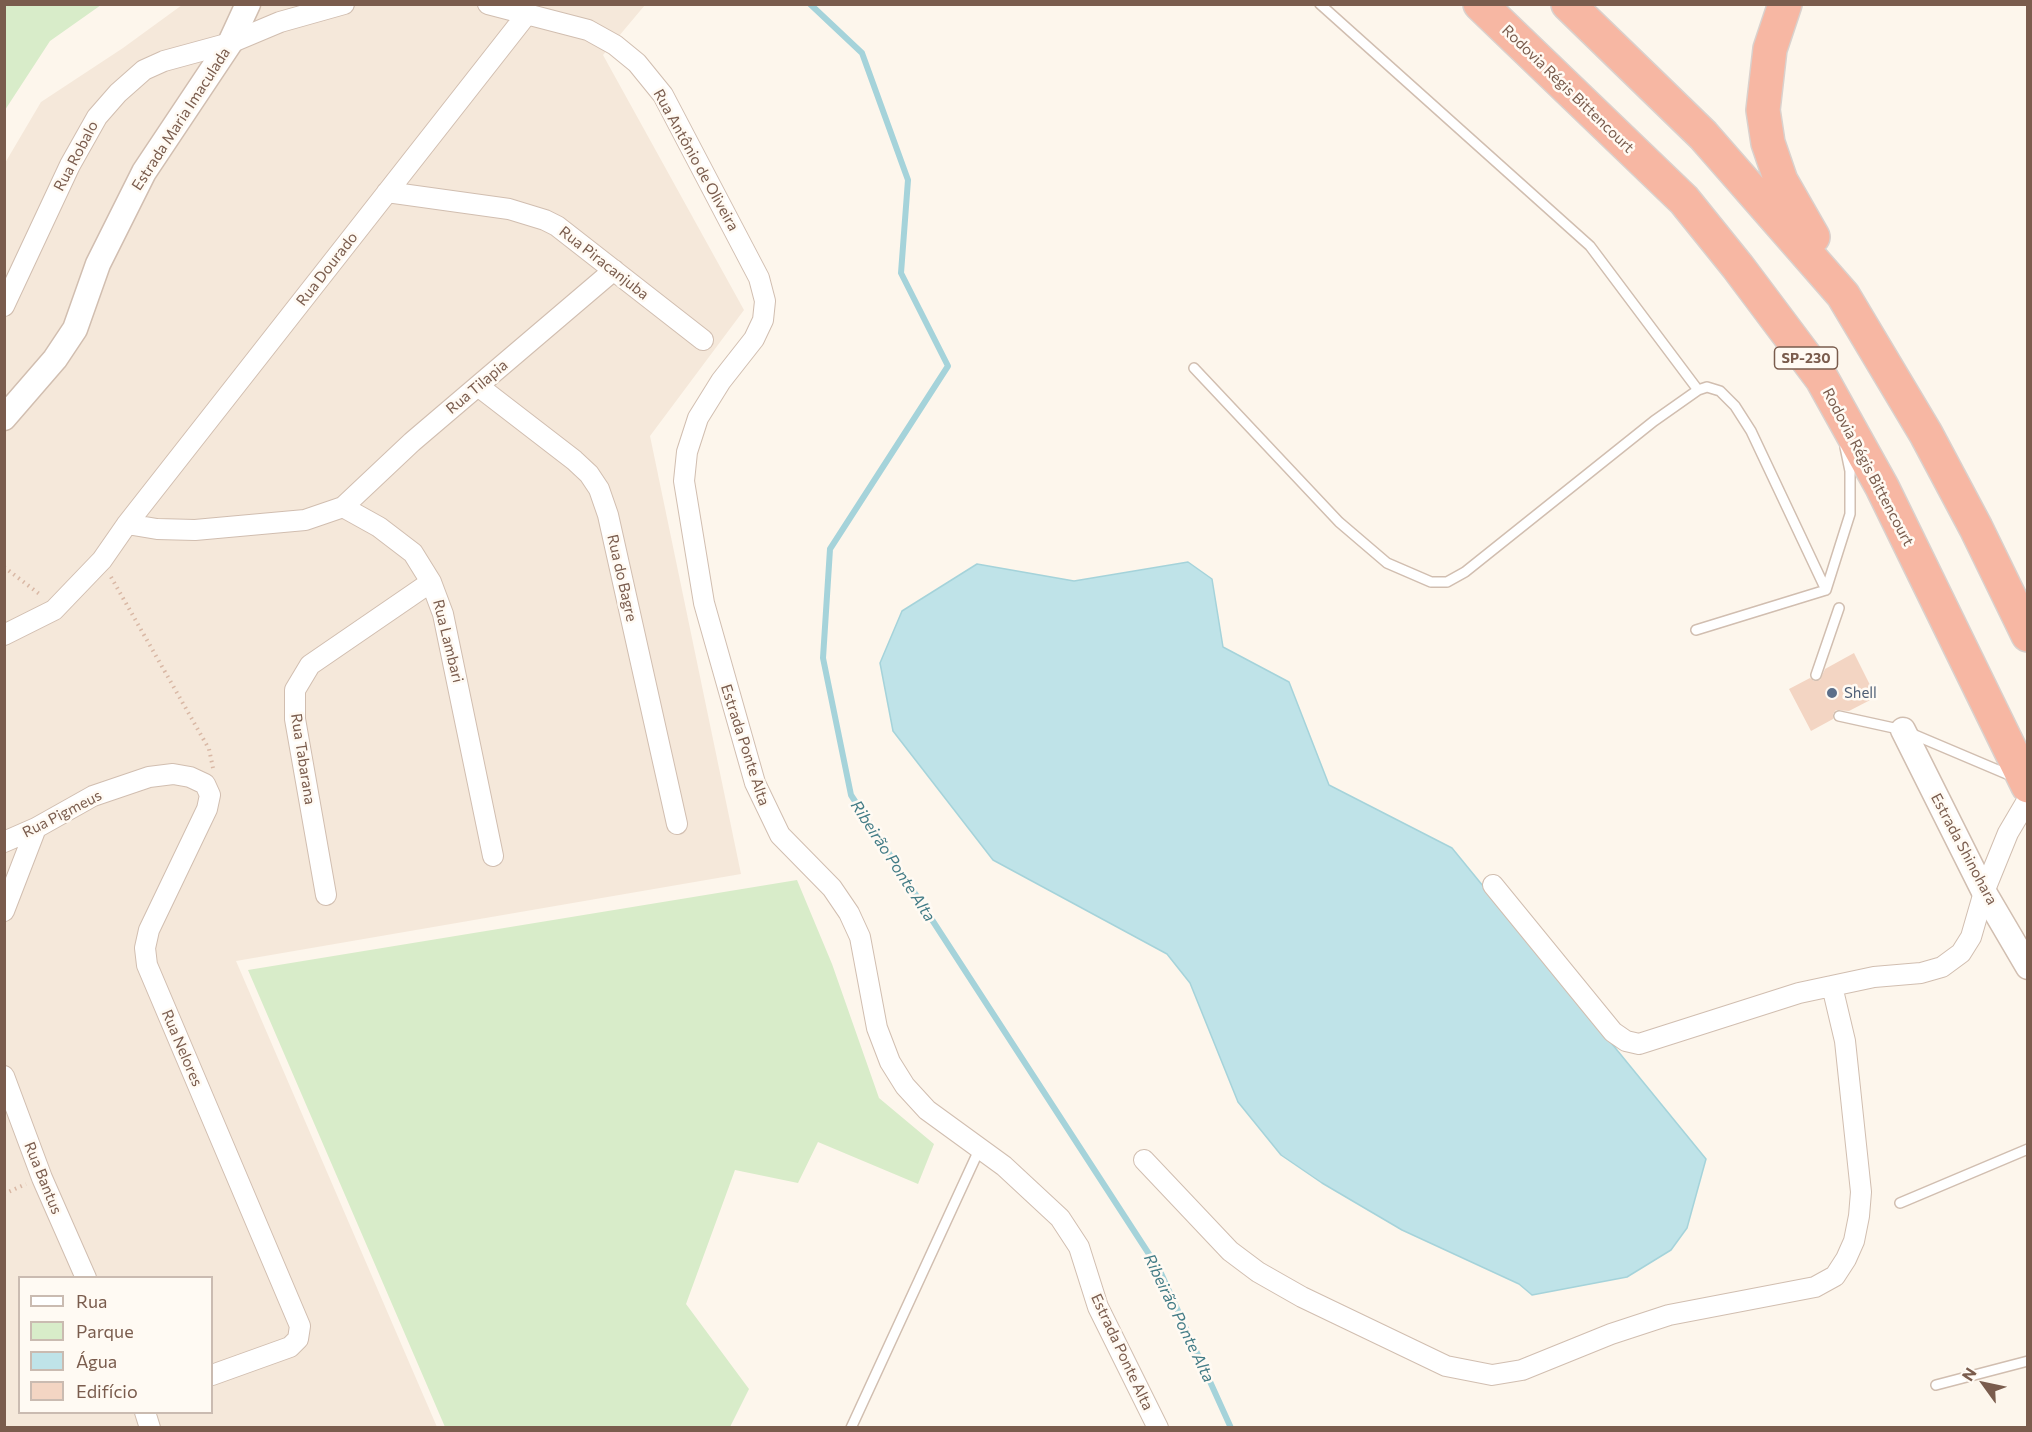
<!DOCTYPE html>
<html>
<head>
<meta charset="utf-8">
<style>
  body { margin:0 }
  #map { position:relative; width:2032px; height:1432px; overflow:hidden; background:#fdf6ec; font-family:Commissioner,sans-serif }
  canvas { display:block }
  .frame { position:absolute; inset:0; border:6px solid #7a5c4d; pointer-events:none }
  .legend { position:absolute; left:18px; top:1276px; width:195px; height:138px; box-sizing:border-box; background:#fffaf3; border:2px solid #cabbb1; margin:0; padding:8px 10px; list-style:none; font-size:18px; color:#7a5c4d }
  .legend li { display:flex; align-items:center; gap:12px; height:30px }
  .legend b { width:30px; border:2px solid #cabbb1 }
  .north { position:absolute; left:1954px; top:1354px; width:60px; height:60px; -webkit-text-stroke:4px #fffaf3; paint-order:stroke; rotate:303deg; font-size:16px; font-weight:700; line-height:24px; text-align:center; color:#7a5c4d }
  .north::after { content:''; display:block; margin:auto; width:21px; height:27px; background:#7a5c4d; clip-path:polygon(50% 0,100% 100%,50% 72%,0 100%) }
</style>
</head>
<body>
<div id="map">
<canvas width="2032" height="1432"></canvas>
<div class="frame"></div>
<ul class="legend">
<li><b style="height:8px;background:#fff"></b>Rua</li>
<li><b style="height:16px;background:#d8ecc9"></b>Parque</li>
<li><b style="height:16px;background:#bfe3e8"></b>Água</li>
<li><b style="height:16px;background:#f3d5c3"></b>Edifício</li>
</ul>
<div class="north">N</div>
</div>
<script>
const ctx = document.querySelector('canvas').getContext('2d');
ctx.lineJoin = 'round';
function paint(path, color) { ctx.fillStyle = color; ctx.fill(path, 'evenodd'); }
const toPath = rows => new Path2D(rows.map(r => 'M' + r).join(''));
function strokePath(path, color, width, dash) { ctx.strokeStyle = color; ctx.lineWidth = width; ctx.lineCap = dash ? 'butt' : 'round'; ctx.setLineDash(dash || []); ctx.stroke(path); }
function label(font, color, halo, rows, align = 'center') {
  ctx.font = font + ' Commissioner,sans-serif'; ctx.lineWidth = 5; ctx.setLineDash([]); ctx.textBaseline = 'middle'; ctx.strokeStyle = halo; ctx.fillStyle = color; for (const [text, x, y, turn = 0] of rows) {
    ctx.save(); ctx.translate(x, y); ctx.rotate((+turn || 0) * Math.PI / 180); ctx.textAlign = isNaN(turn) ? turn : align; if (halo) ctx.strokeText(text, 0, 0); ctx.fillText(text, 0, 0); ctx.restore();
  }
}
const residential = toPath([
  [182,5,645,5,603,55,744,310,650,436,741,874,236,961,437,1427,5,1428,5,163,41,102,123,48],
  [20,1278,212,1278,212,1412,20,1412]
]);
const green = toPath([
  [5,4,101,5,50,41,5,110],
  [797,880,832,964,879,1098,934,1144,918,1184,818,1142,798,1183,735,1170,686,1304,749,1389,730,1427,445,1427,248,970]
]);
const water = toPath([
  [1188,562,1212,579,1223,647,1289,682,1329,785,1452,848,1706,1159,1687,1228,1671,1250,1627,1277,1532,1295,1519,1284,1402,1230,1322,1183,1281,1155,1238,1102,1190,983,1167,954,993,860,893,731,880,663,902,611,977,564,1074,581,1188,562]
]);
const stream = toPath([
  [810,4,862,53,908,180,901,273,948,366,830,549,823,658,851,795,1160,1271,1231,1428]
]);
const building = toPath([
  [1854,653,1876,697,1849,711,1836,710,1833,714,1833,719,1811,731,1789,689,1810,678,1814,681,1820,680,1825,669]
]);
const path = toPath([
  [4,567,42,596],
  [111,577,209,749,213,768],
  [4,1194,26,1184]
]);
const service = toPath([
  [1320,4,1590,246,1698,390],
  [1194,368,1339,522,1387,563,1431,582,1447,582,1465,572,1654,421,1698,390,1707,387,1720,391,1735,406,1751,431,1826,590],
  [1826,590,1850,514,1850,471,1845,447],
  [1696,630,1826,590],
  [1816,675,1839,608],
  [1839,716,1903,730,2014,777],
  [1900,1203,2028,1149],
  [1936,1385,2028,1361],
  [851,1428,979,1150]
]);
const minor = toPath([
  [488,4,588,30,615,45,637,63,663,95,759,278,765,301,763,320,754,339,721,381,698,418,687,452,684,481,704,603,755,783,780,835,832,888,849,913,860,937,877,1028,890,1062,905,1086,927,1110,1004,1166,1060,1218,1079,1247,1098,1307,1158,1428],
  [387,192,509,209,545,220,557,226,703,340],
  [4,306,70,165,97,117,118,93,144,70,164,61,230,43,280,22,344,4],
  [478,386,574,460,589,474,599,489,608,515,677,824],
  [343,507,412,442,614,270],
  [127,524,157,529,195,530,305,520,343,507,379,527,413,553,431,582,443,614,493,856],
  [4,635,54,610,102,560,127,524,527,14],
  [4,842,36,828,93,796,149,777,173,774,190,777,205,784,210,795,207,809,149,930,145,948,147,965,300,1326,298,1339,290,1347,212,1375],
  [1493,885,1613,1032,1626,1041,1639,1044,1799,993,1874,977,1921,973,1942,967,1961,953,1971,937,1984,892,2008,833,2028,799],
  [326,895,295,719,295,690,310,665,431,582],
  [4,911,36,828],
  [4,1076,42,1178,86,1278],
  [1144,1160,1230,1251,1258,1272,1302,1297,1446,1366,1492,1375,1522,1370,1611,1334,1669,1315,1815,1287,1835,1276,1846,1259,1854,1241,1859,1216,1861,1192,1845,1041,1832,986],
  [145,1412,150,1428]
]);
const tertiary = toPath([
  [4,418,55,359,75,329,98,264,144,172,230,43,248,4],
  [1903,730,1984,892,2028,967]
]);
const motorway = toPath([
  [1480,4,1684,200,1738,267,1822,379,1882,487,2028,786],
  [1568,4,1703,135,1843,295,1926,434,1976,528,2028,635],
  [1785,4,1770,49,1763,110,1768,143,1781,181,1813,237]
]);
const markers = [
  [1832,693,6,"#5c6f8a"]
];
const shields = [
  [1806,358,63]
];
const shieldNames = [
  ["SP-230",1806,358]
];
const streetNames = [
  ["Rodovia Régis Bittencourt",1568,89,44],
  ["Estrada Maria Imaculada",181,119,-57],
  ["Rua Robalo",76,156,-62],
  ["Rua Antônio de Oliveira",696,160,61],
  ["Rua Piracanjuba",604,263,38],
  ["Rua Dourado",327,269,-52],
  ["Rua Tilapia",477,387,-40],
  ["Rodovia Régis Bittencourt",1868,467,62],
  ["Rua do Bagre",622,578,77],
  ["Rua Lambari",448,641,76],
  ["Estrada Ponte Alta",745,745,72],
  ["Rua Tabarana",303,759,81],
  ["Rua Pigmeus",62,814,-27],
  ["Estrada Shinohara",1964,849,62],
  ["Rua Nelores",182,1048,67],
  ["Rua Bantus",43,1178,68],
  ["Estrada Ponte Alta",1122,1352,65]
];
const serviceNames = [
  ["Shell",1844,693]
];
const waterNames = [
  ["Ribeirão Ponte Alta",893,861,57],
  ["Ribeirão Ponte Alta",1179,1318,64]
];
paint(residential, '#f5e8da');
paint(green, '#d8ecc9');
paint(water, '#bfe3e8');
strokePath(water, '#a5d3da', 1.5);
strokePath(stream, '#a5d3da', 6);
paint(building, '#f3d5c3');
strokePath(service, '#d1beb0', 12);
strokePath(minor, '#d1beb0', 22);
strokePath(tertiary, '#d1beb0', 27);
strokePath(motorway, '#dad1cd', 36);
strokePath(path, '#d9b8a5', 4, [1.5, 4.5]);
strokePath(service, '#fff', 9);
strokePath(minor, '#fff', 20);
strokePath(tertiary, '#fff', 24);
strokePath(motorway, '#f7b7a3', 33);
for (const [x, y, r, color] of markers) { const dot = new Path2D(); dot.arc(x, y, r, 0, 2 * Math.PI); ctx.fillStyle = color; ctx.fill(dot); strokePath(dot, '#fffaf3', 2); }
for (const [x, y, w] of shields) { const box = new Path2D(); box.roundRect(x - w / 2, y - 11, w, 22, 4.5); ctx.fillStyle = '#fffaf3'; ctx.fill(box); strokePath(box, '#7a5c4d', 1.5); }
label('bold 14px', '#7a5c4d', null, shieldNames);
label('15px', '#7a5c4d', '#fffaf3', streetNames);
label('15px', '#4e5e75', '#fffaf3', serviceNames, 'left');
label('italic 16px', '#437c86', '#fffaf3', waterNames);
</script>
</body>
</html>
